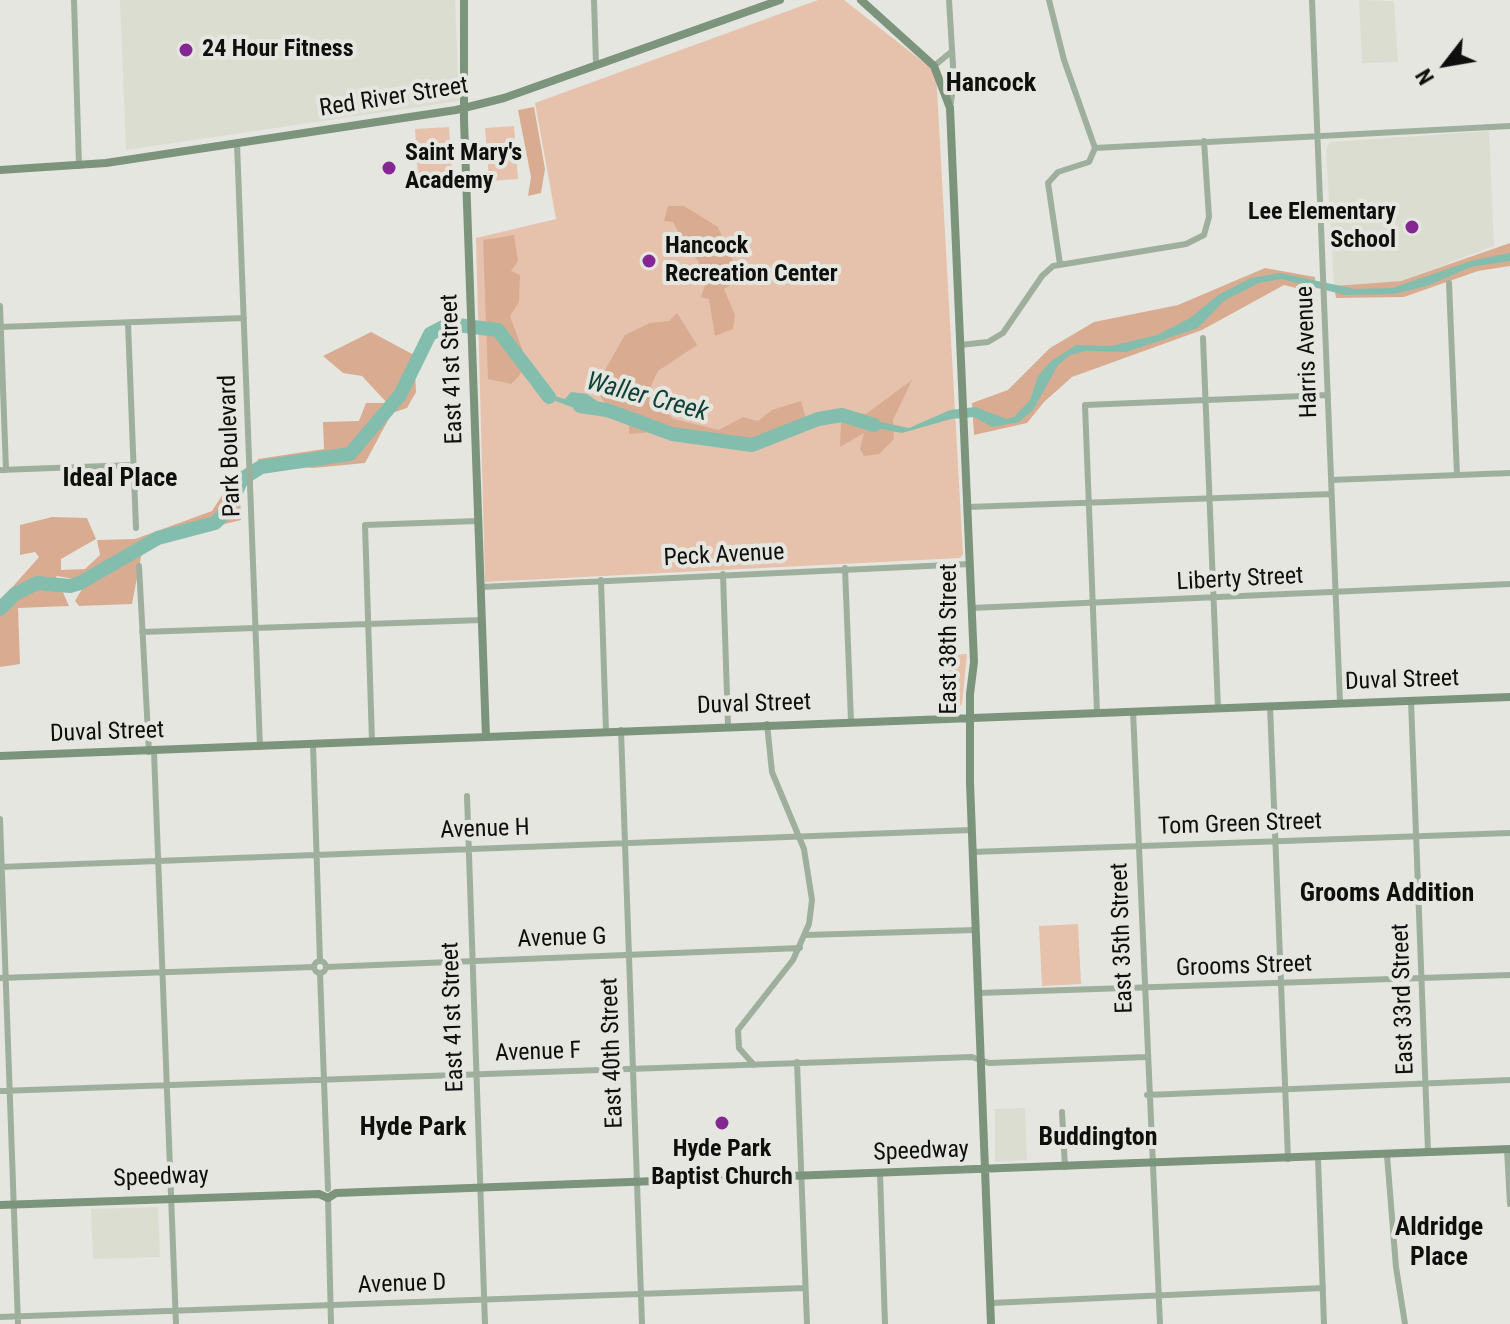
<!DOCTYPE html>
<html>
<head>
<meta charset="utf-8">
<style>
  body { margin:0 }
  #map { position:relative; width:1510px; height:1324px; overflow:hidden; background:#e6e6e1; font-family:"Roboto Condensed",sans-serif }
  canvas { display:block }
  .north { position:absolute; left:1406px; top:24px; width:80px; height:80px; -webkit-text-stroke:6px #e6e6e1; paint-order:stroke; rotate:239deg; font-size:22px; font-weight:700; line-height:32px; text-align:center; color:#0f0f0e }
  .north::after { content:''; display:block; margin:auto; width:28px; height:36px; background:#0f0f0e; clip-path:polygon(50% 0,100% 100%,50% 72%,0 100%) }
</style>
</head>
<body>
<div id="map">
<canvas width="1510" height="1324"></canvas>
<div class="north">N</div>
</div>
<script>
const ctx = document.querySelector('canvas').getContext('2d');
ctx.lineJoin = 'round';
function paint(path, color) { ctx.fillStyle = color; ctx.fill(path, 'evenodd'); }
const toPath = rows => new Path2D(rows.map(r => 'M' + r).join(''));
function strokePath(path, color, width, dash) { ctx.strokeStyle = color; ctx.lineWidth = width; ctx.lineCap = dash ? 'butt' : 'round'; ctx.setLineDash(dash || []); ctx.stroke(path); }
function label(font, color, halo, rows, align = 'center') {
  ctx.font = font + ' "Roboto Condensed",sans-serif'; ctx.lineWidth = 8; ctx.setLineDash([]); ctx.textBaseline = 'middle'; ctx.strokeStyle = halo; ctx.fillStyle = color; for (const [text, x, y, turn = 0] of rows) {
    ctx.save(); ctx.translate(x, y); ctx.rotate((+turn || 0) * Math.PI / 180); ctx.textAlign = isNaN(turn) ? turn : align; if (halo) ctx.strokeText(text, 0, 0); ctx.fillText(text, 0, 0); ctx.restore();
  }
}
const built = toPath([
  [120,0,455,0,459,101,126,150],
  [1359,0,1394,1,1398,62,1362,63],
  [1489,131,1494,246,1401,281,1334,286,1326,150,1330,142],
  [1025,1108,1027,1160,995,1162,995,1109],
  [158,1207,160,1257,93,1259,91,1209]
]);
const green = toPath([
  [818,0,844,0,936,72,963,554,960,558,485,582,476,238,556,219,535,103],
  [514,126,518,179,489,181,485,128],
  [449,127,452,175,418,177,415,129],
  [967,654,962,704,958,708,950,708,949,655],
  [1078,924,1081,984,1042,986,1039,926]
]);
const forest = toPath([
  [534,107,545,169,541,193,528,196,531,177,518,110],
  [668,206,684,206,718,227,741,279,724,289,735,315,733,329,715,336,709,299,701,297,708,276,697,274,699,262,687,248,673,222,664,221],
  [514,235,518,261,511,271,520,275,519,302,510,316,525,357,520,375,511,384,488,379,483,240],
  [1510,243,1510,266,1478,271,1404,297,1336,298,1334,286,1401,281],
  [1265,268,1315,277,1316,293,1284,285,1202,330,1072,377,1044,402,1027,423,974,435,972,403,1008,390,1050,348,1094,322,1178,305],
  [677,313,697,345,658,371,651,386,655,401,664,411,674,419,719,430,743,417,758,421,772,410,801,401,808,426,751,450,680,440,652,432,629,434,629,423,636,413,607,405,601,398,600,387,606,368,625,335,650,323,669,321],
  [371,332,414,355,416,392,407,408,392,413,365,463,313,468,282,465,259,473,258,459,324,449,323,422,359,421,366,403,387,403,362,376,343,373,323,356],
  [912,380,893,420,894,439,879,454,864,456,860,449,864,433,840,447,841,421,851,412,866,414],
  [239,469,241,520,164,539,142,552,132,604,79,606,75,601,82,589,82,580,56,576,69,606,18,608,20,664,0,667,0,601,39,557,35,552,20,555,20,525,52,517,87,518,96,539,61,559,61,570,85,569,100,555,97,540,135,539,212,511]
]);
const water = toPath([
  [1510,253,1510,261,1471,267,1427,286,1394,294,1345,295,1281,279,1259,283,1224,301,1198,328,1126,352,1086,351,1070,355,1058,365,1033,410,1019,422,992,427,974,417,951,419,902,433,855,424,862,418,909,428,950,410,975,407,1007,419,1014,417,1030,400,1038,376,1050,362,1076,345,1111,346,1157,335,1190,318,1218,295,1251,278,1280,273,1355,289,1392,288,1474,260],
  [536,382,543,384,551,395,565,399,571,392,587,394,600,403,598,412,593,415,545,397,534,386]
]);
const river = toPath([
  [580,406,607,410,672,434,752,445,818,419,842,415,874,425],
  [0,609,15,594,37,583,70,586,80,583,158,538,215,523,227,511,242,479,261,467,350,454,400,395,430,334,449,324,498,330,549,397]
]);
const street = toPath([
  [74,0,79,166],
  [594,0,596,64],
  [949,0,954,82,950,108],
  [1049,0,1064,60,1095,148,1089,162,1058,172,1048,183,1060,264],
  [1312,0,1340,703],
  [934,66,951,52],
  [237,143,260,747],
  [1095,148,1510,126],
  [1449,283,1457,475],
  [0,306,6,470],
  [128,323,136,528],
  [0,327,244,318],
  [1203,338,1218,708],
  [960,345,988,342,1003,333,1042,276,1053,266,1186,244,1204,235,1209,217,1204,141],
  [0,470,133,465],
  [1331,480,1510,473],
  [968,507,1331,494],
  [139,566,149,752],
  [845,568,851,721],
  [723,574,728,725],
  [601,580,606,731],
  [481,587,970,564],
  [972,608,1510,584],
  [142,632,482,620],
  [1411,701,1428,1152],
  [1270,706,1288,1159],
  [1133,711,1160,1324],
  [1097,712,1085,405,1328,395],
  [621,730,642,1324],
  [372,741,365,525,478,521],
  [313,744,320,961],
  [154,752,176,1324],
  [467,796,485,1324],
  [0,819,18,1324],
  [972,852,1510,833],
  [0,867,971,830],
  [805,935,976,930],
  '314 967a6 6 0 1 1 12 0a6 6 0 1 1-12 0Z',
  [326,967,800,948],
  [320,973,328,1189],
  [0,978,314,967],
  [978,993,1510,975],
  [797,1062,807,1324],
  [754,1065,739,1048,738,1030,793,960,809,924,812,900,804,849,772,772,767,724],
  [0,1091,972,1057,989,1063,1146,1057],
  [1147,1095,1510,1080],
  [1062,1112,1065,1167],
  [1507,1149,1510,1204],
  [1387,1155,1396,1267,1405,1324],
  [1318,1158,1324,1324],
  [880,1173,885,1324],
  [328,1198,331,1324],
  [991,1303,1323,1288],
  [0,1317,805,1288]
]);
const secondary = toPath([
  [464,0,464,120,486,737],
  [861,0,934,66,950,108,974,662,970,694,970,783,991,1324],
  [0,170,106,163,456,110,504,98,780,0],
  [0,756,1510,697],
  [0,1205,319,1194,328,1198,336,1193,1510,1149]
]);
const markers = [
  [186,50,8,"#852792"],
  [389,168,8,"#852792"],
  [1412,227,8,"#852792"],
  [649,261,8,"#852792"],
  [722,1123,8,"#852792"]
];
const poiNames = [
  ["24 Hour Fitness",202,50],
  ["Saint Mary's",405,154],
  ["Academy",405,182],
  ["Lee Elementary",1396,213,"right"],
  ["School",1396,241,"right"],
  ["Hancock",665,247],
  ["Recreation Center",665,275],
  ["Hyde Park",722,1150,"center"],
  ["Baptist Church",722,1178,"center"]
];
const streetNames = [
  ["Red River Street",394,98,-9],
  ["Harris Avenue",1308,352,-92],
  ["East 41st Street",453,369,-92],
  ["Park Boulevard",231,446,-92],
  ["Peck Avenue",724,556,-3],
  ["Liberty Street",1240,580,-3],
  ["East 38th Street",950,639,-90],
  ["Duval Street",1402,681,-2],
  ["Duval Street",754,705,-2],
  ["Duval Street",107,733,-2],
  ["Tom Green Street",1240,825,-2],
  ["Avenue H",485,830,-2],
  ["East 35th Street",1123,938,-92],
  ["Avenue G",562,939,-2],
  ["Grooms Street",1244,967,-2],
  ["East 33rd Street",1404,999,-92],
  ["East 41st Street",454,1017,-92],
  ["Avenue F",538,1053,-2],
  ["East 40th Street",613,1053,-92],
  ["Speedway",921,1152,-2],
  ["Speedway",161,1178,-2],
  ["Avenue D",402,1285,-2]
];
const neighbourhoodNames = [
  ["Hancock",991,84],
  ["Ideal Place",120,479],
  ["Grooms Addition",1387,894],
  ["Hyde Park",413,1128],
  ["Buddington",1098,1138],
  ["Aldridge",1439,1228],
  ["Place",1439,1258]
];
const waterNames = [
  ["Waller Creek",647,398,15]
];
paint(built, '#dbddd0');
paint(green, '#e6c2ac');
paint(forest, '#d9ac91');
paint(water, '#83bdad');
strokePath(river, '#83bdad', 14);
strokePath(street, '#9faf9e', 6);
strokePath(secondary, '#7c937c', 8);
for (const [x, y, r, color] of markers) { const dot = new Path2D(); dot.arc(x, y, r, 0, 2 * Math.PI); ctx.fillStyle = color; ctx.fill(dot); strokePath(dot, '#e6e6e1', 3); }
label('bold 24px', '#0f0f0e', '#e6e6e1', poiNames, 'left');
label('24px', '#0f0f0e', '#e6e6e1', streetNames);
label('bold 26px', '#0f0f0e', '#e6e6e1', neighbourhoodNames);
label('italic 26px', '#0f4237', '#e6e6e1', waterNames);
</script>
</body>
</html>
